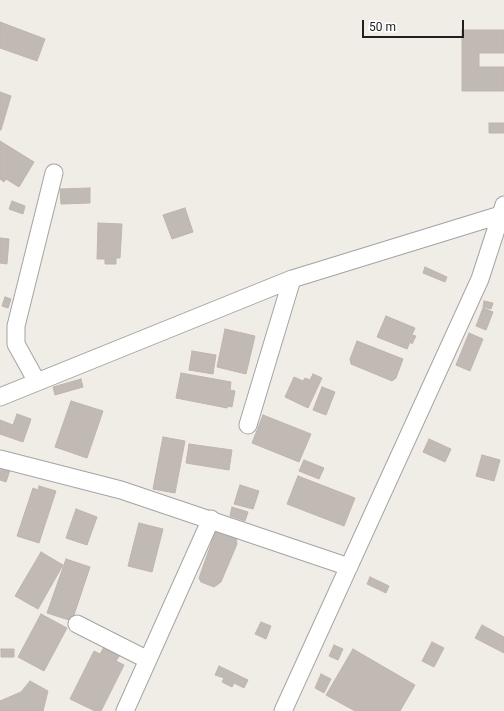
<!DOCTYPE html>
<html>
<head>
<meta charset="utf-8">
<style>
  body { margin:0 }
  #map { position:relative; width:504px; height:711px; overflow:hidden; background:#f0ede7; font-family:Roboto,sans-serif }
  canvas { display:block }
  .scale { position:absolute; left:362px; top:20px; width:102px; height:18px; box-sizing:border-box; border:2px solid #202020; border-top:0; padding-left:5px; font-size:12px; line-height:14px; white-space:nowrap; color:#202020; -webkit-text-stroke:3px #fff; paint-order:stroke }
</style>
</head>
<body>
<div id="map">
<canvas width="504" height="711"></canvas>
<div class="scale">50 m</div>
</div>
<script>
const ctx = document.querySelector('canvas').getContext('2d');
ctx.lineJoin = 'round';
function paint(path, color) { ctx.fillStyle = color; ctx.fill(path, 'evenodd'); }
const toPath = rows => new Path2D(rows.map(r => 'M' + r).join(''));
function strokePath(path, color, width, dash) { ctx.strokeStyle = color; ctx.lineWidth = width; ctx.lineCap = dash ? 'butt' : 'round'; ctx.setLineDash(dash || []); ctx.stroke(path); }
const building = toPath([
  [0,22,45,39,37,61,0,48,0,22],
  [462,30,504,30,504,53,479,53,479,67,504,67,504,91,462,91,462,30],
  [0,92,11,96,1,130,0,130,0,92],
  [489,123,504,123,504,133,489,133,489,123],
  [0,141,34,162,19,187,6,179,4,182,0,179,0,141],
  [90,188,90,203,61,204,60,189,90,188],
  [12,201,25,206,23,214,9,209,12,201],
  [185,208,193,232,172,239,163,215,185,208],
  [98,223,122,224,120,258,116,258,116,264,105,264,105,259,97,259,98,223],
  [0,238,9,239,7,264,0,263,0,238],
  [425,267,447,277,445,282,423,273,425,267],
  [5,297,11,299,8,308,2,306,5,297],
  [484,301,493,303,491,309,483,307,484,301],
  [483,308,493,312,486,330,476,326,483,308],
  [386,316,415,328,412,335,416,336,412,344,410,342,407,349,377,337,386,316],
  [225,329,255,336,246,374,217,367,225,329],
  [469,333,483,339,470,371,456,365,469,333],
  [357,341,403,359,396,378,392,381,351,364,350,359,357,341],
  [192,351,216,355,213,374,189,370,192,351],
  [181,373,231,382,230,390,235,391,232,407,228,406,227,408,176,398,181,373],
  [313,374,322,378,308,408,285,397,294,377,303,381,305,378,310,380,313,374],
  [81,379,83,387,55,395,53,387,81,379],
  [322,387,335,392,326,415,313,410,322,387],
  [71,401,103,411,87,458,55,447,71,401],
  [17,414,31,419,23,442,0,434,0,420,13,425,17,414],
  [263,415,311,434,299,462,252,443,263,415],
  [163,437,185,441,175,493,153,489,163,437],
  [429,439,451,449,445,462,423,452,429,439],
  [189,444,232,450,229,470,186,463,189,444],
  [482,455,500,460,494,481,476,476,482,455],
  [304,460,324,468,319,479,299,471,304,460],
  [1,467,10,470,6,482,0,480,1,467],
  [298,476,355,498,344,526,287,504,298,476],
  [240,485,259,491,253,509,234,504,240,485],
  [39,486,56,491,39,543,17,536,33,488,38,490,39,486],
  [232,507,248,512,245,521,230,516,232,507],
  [76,509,97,517,87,545,66,538,76,509],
  [139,523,163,529,152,572,128,566,139,523],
  [216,530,236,538,237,544,221,582,214,587,201,582,199,578,216,530],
  [41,552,63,565,38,609,15,596,41,552],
  [66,559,90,567,72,621,47,613,66,559],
  [370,577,389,586,386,593,367,584,370,577],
  [41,614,67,628,44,671,18,657,41,614],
  [261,622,271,626,266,639,255,634,261,622],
  [482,625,504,637,504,653,475,638,482,625],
  [432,642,444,648,434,667,422,661,432,642],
  [334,645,343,649,338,660,329,656,334,645],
  [104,647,120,655,116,661,124,665,101,711,95,711,70,699,94,651,100,654,104,647],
  [1,649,14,649,14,657,1,657,1,649],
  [353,649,415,685,400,711,355,711,326,695,353,649],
  [219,666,248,680,244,688,234,683,232,687,222,682,224,678,215,675,219,666],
  [321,674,331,679,324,693,315,688,321,674],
  [30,681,48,691,43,711,0,711,0,701,21,692,30,681]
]);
const minor = toPath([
  [37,382,16,344,16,326,54,173],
  [0,397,292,279,500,215],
  [248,425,292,279],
  [0,459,121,490,349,567],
  [77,624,148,660],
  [125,711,211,519],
  [283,711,480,279,504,205]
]);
paint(building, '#c0b9b4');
strokePath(building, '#c1b4ab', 1);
strokePath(minor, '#a4a4a4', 19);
strokePath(minor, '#fff', 17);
</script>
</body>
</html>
